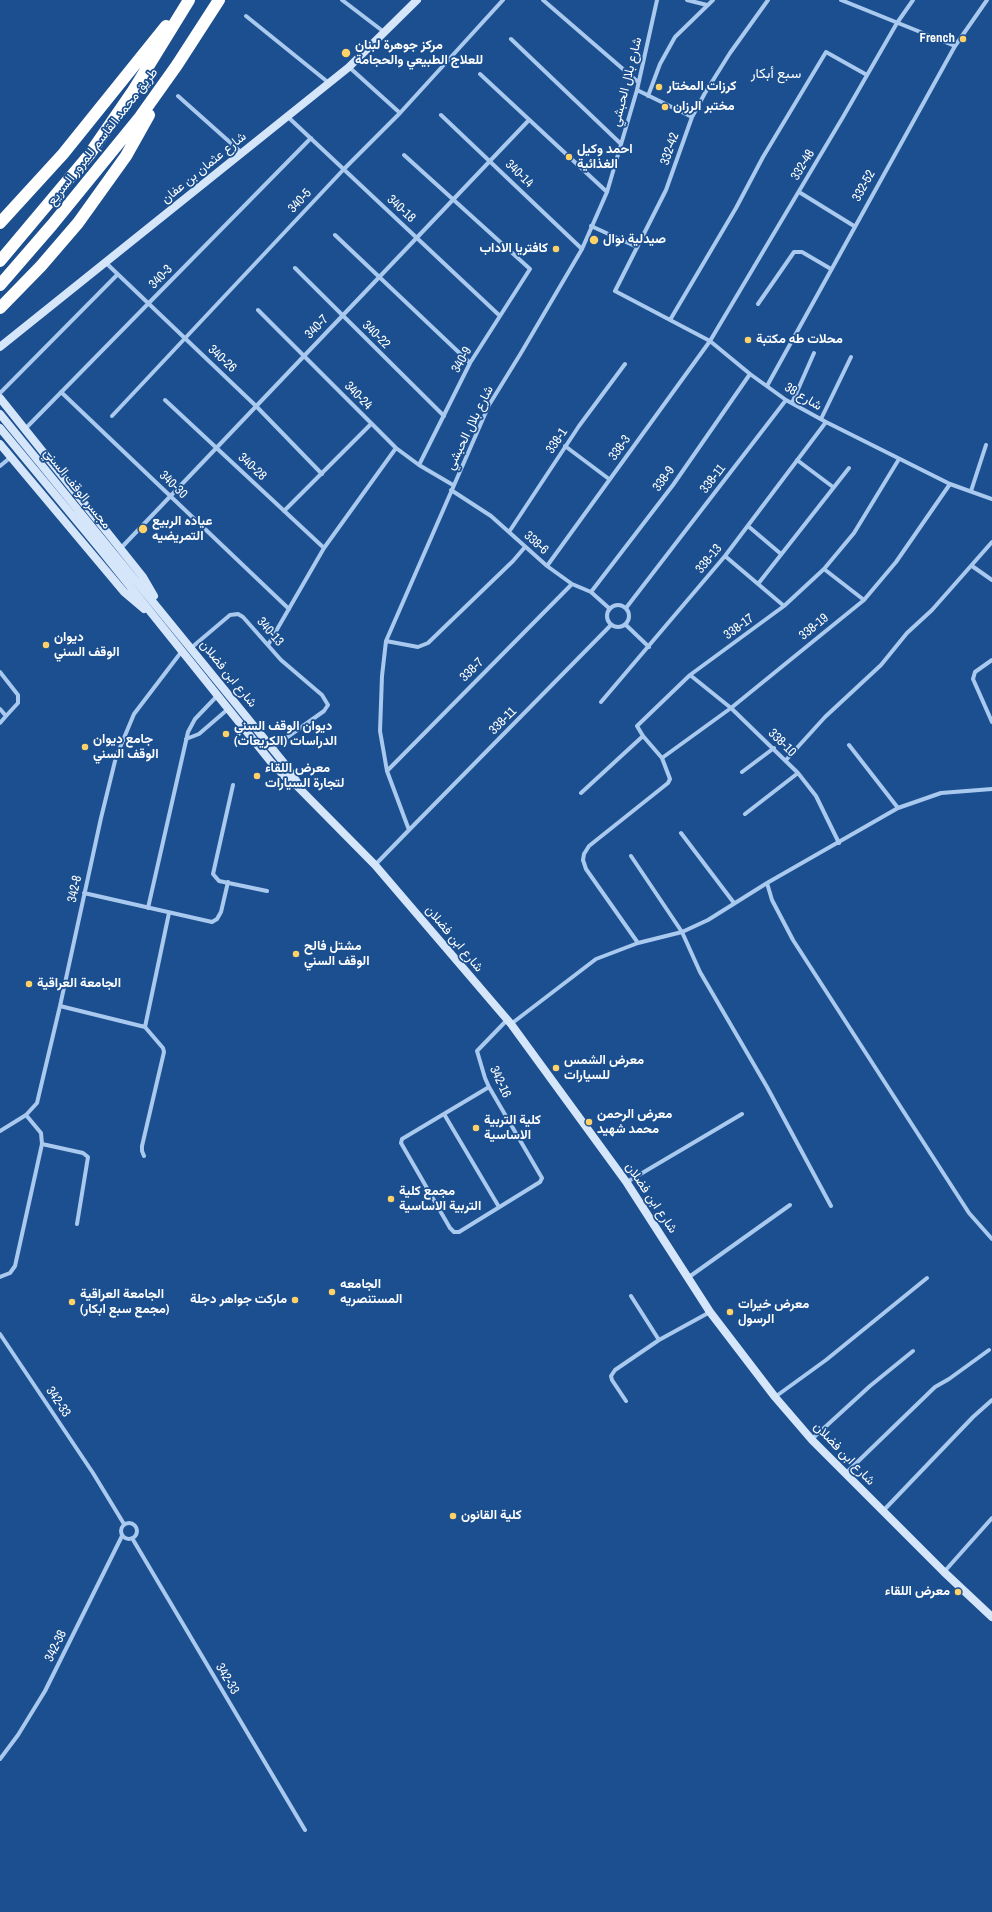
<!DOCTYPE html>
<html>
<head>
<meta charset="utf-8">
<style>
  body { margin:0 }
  canvas { display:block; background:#1b4f8f }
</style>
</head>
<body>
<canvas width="992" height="1912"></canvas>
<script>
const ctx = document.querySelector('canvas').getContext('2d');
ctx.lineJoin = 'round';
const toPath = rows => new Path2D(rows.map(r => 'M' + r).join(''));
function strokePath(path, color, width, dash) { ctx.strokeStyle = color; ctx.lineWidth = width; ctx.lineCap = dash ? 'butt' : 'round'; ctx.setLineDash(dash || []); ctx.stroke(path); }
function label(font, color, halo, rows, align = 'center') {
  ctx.font = font + ' "Archivo Narrow",Vazirmatn,sans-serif'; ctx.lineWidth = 3.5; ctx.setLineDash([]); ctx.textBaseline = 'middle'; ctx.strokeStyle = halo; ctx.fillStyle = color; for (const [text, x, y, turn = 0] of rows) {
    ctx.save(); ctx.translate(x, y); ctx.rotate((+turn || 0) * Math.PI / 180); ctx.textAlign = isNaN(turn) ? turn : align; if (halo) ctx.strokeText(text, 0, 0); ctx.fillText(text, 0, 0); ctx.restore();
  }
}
const street = toPath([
  [342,0,384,32],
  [543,0,638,82],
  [687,0,707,5],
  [768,0,730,53,705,93,692,117,666,190,615,291,710,341,750,374,786,400,826,422,950,484,992,499],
  [841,0,955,46],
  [246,16,329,83],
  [511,39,621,144],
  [349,67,400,113],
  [480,74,607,192],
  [637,90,692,117],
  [178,96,242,153],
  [648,96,660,64,675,37,713,0],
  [441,115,582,249],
  [288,117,500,316],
  [404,155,530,269,470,363,419,465],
  [799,192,854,226],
  [591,226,637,247],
  [335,235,470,363],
  [105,262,256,406,322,474],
  [295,268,444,416],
  [758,304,794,252,802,252,831,269],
  [258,310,396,448,419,465,453,485],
  [670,320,736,208,763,157,826,52,867,75],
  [767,386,955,46,987,0],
  [61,392,289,609],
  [0,393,117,275],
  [165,400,324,548],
  [792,403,814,353],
  [112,416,344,169,400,113,503,0],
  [821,419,851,357],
  [25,429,311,138],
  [565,446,609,479],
  [797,460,833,487],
  [0,466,11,457],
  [451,490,491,516,547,566,572,584,591,592,610,609],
  [971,491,986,445],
  [284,511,371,424],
  [748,526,781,554],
  [509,532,579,426,625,364],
  [121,548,529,120],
  [725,556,784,606],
  [547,566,710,341,843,117,897,23,913,0],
  [972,566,992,580],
  [824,569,864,600],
  [758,584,849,468],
  [591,592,673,485,750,374],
  '607 616a11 11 0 1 1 22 0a11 11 0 1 1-22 0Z',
  [626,608,786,400],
  [626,625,649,647],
  [386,641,418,647,428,643,513,561,525,547],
  [268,645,324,548,396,448],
  [191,648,230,615,238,614,243,617,281,660,322,695,328,705,324,711,272,748],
  [992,660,975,672,973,679,992,722],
  [0,672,18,695,18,703,6,716],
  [690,675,731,708,798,773,816,796,839,843],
  [601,702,725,556,826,422],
  [0,709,6,716,0,723],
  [186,739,199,734,228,709],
  [849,745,898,808],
  [662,758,731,708,864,600,896,562,950,484],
  [786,760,825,717,881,665,907,633,932,610,992,542],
  [387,771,572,584],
  [742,772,774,748],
  [233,785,213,874,219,881,267,891],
  [581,793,643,736,637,726,690,675,784,606,824,569,854,533,899,459],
  [745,814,798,773],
  [409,830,611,625],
  [681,833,734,903],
  [631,856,682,932,700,972,767,1087,831,1206],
  [375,865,409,830,387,771,380,731,382,676,386,641,489,405,521,353,582,249,607,192,637,90,657,0],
  [767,883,772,900,793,940,969,1213,992,1239],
  [84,893,212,922,217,919,221,912,228,882],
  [148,908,188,732,195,719,217,696],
  [638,943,586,869,583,860,584,854,589,846,668,783,670,779,662,758,643,736],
  [60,1006,145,1027,163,1048,164,1052,142,1146,142,1151,144,1156],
  [511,1024,596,959,638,943,682,932,708,920,767,883,898,808,941,793,992,789],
  [145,1027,169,913],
  [489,1087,402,1139,401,1143,450,1228,454,1232,459,1232,540,1182,542,1178,489,1087,485,1078,477,1051,507,1020],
  [444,1114,499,1207],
  [0,1131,26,1115,37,1103,60,1006,101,818,116,757,134,714,182,651],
  [42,1144,83,1153,88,1157,77,1224],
  [627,1182,742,1114],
  [0,1277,10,1273,15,1266,42,1144,41,1133,26,1115],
  [689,1277,790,1205],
  [631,1296,659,1340],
  [0,1334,93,1473,124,1524],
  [775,1397,826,1360,927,1278],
  [626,1401,612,1380,611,1376,615,1370,659,1340,710,1312],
  [812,1439,870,1386,913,1351],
  [846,1473,935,1387,949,1379,989,1350],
  [883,1511,973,1417,992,1400],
  '121 1531a8 8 0 1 1 16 0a8 8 0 1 1-16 0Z',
  [132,1538,305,1830],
  [944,1572,992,1518],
  [0,1759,18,1735,45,1691,122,1536]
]);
const secondary = toPath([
  [0,347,349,67,417,0],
  [0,398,143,577,154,596],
  [0,414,284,763,297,782,296,785],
  [0,428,100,549,271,762,292,784,296,785,375,865,511,1024,627,1183,710,1312,775,1397,812,1440,944,1572,992,1617],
  [0,444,124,592,144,609]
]);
const highway = toPath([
  [0,223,63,154,166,26],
  [0,261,89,155,133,91,189,0],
  [0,285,52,225,140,117,177,65,219,0],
  [0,308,41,266,78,223,126,156,149,115]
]);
const markers = [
  [963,39,4,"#ffd166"],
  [346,53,5,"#ffd166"],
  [659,87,4,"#ffd166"],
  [665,107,4,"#ffd166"],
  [569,157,4,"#ffd166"],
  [594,240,5,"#ffd166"],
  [556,249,4,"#ffd166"],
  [748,340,4,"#ffd166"],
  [143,529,5,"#ffd166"],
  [46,645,4,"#ffd166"],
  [226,734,4,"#ffd166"],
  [85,747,4,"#ffd166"],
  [257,776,4,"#ffd166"],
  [296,954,4,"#ffd166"],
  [29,984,4,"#ffd166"],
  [556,1068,4,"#ffd166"],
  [589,1122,4,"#ffd166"],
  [476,1128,4,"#ffd166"],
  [391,1199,4,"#ffd166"],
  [332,1292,4,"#ffd166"],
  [295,1300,4,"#ffd166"],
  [72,1302,4,"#ffd166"],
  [730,1312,4,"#ffd166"],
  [453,1516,4,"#ffd166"],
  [958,1592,4,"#ffd166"]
];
const poiNames = [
  ["French",955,39,"right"],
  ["مركز جوهرة لبنان",355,46],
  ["للعلاج الطبيعي والحجامة",355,61],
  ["كرزات المختار",667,87],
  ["مختبر الرزان",673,107],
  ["احمد وكيل",577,150],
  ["الغذائية",577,165],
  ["صيدلية نوال",603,240],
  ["كافتريا الاداب",548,249,"right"],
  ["محلات طه مكتبة",756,340],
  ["عياده الربيع",152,522],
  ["التمريضيه",152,537],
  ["ديوان",54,638],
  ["الوقف السني",54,653],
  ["ديوان الوقف السني",234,727],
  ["الدراسات (الكريعات)",234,742],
  ["جامع ديوان",93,740],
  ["الوقف السني",93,755],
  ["معرض اللقاء",265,769],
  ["لتجارة السيارات",265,784],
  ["مشتل فالح",304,947],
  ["الوقف السني",304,962],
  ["الجامعة العراقية",37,984],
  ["معرض الشمس",564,1061],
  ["للسيارات",564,1076],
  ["معرض الرحمن",597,1115],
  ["محمد شهيد",597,1130],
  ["كلية التربية",484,1121],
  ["الاساسية",484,1136],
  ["مجمع كلية",399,1192],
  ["التربية الاساسية",399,1207],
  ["الجامعه",340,1285],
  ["المستنصريه",340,1300],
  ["الجامعة العراقية",80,1295],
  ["(مجمع سبع ابكار)",80,1310],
  ["ماركت جواهر دجلة",287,1300,"right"],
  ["معرض خيرات",738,1305],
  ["الرسول",738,1320],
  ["كلية القانون",461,1516],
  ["معرض اللقاء",950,1592,"right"]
];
const streetNames = [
  ["شارع بلال الحبشي",627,82,-76],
  ["طريق محمد القاسم للمرور السريع",103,137,-52],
  ["332-42",670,149,-71],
  ["332-48",803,165,-59],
  ["شارع عثمان بن عفان",204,168,-39],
  ["340-14",519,174,44],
  ["332-52",864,186,-61],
  ["340-5",300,201,-47],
  ["340-18",401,209,43],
  ["340-3",161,277,-46],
  ["340-7",317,327,-46],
  ["340-22",376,335,45],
  ["340-26",222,359,43],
  ["340-9",462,360,-60],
  ["340-24",358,396,46],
  ["شارع 38",803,397,31],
  ["شارع بلال الحبشي",470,428,-64],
  ["338-1",557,441,-56],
  ["338-3",620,448,-54],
  ["340-28",252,467,43],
  ["338-9",664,479,-54],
  ["338-11",713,479,-52],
  ["340-30",173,485,44],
  ["مجسر الوقف السني",77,489,51],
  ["338-6",536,543,42],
  ["338-13",709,559,-51],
  ["338-17",739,627,-36],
  ["338-19",814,627,-39],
  ["340-13",270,632,49],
  ["338-7",472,670,-45],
  ["شارع ابن فضلان",228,674,51],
  ["338-11",503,721,-45],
  ["338-10",782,743,45],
  ["342-8",75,889,-78],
  ["شارع ابن فضلان",454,939,50],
  ["342-16",500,1082,65],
  ["شارع ابن فضلان",651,1198,56],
  ["342-33",58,1402,56],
  ["شارع ابن فضلان",844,1454,46],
  ["342-38",56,1646,-64],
  ["342-33",227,1679,59]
];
const neighbourhoodNames = [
  ["سبع أبكار",776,74]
];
strokePath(street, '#a9c9ee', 4);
strokePath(secondary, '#d6e6fa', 8);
strokePath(highway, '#fff', 12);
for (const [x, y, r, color] of markers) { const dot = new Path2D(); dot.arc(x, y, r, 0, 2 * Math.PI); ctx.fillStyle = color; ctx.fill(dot); strokePath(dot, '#1b4f8f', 1.5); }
label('bold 13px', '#fff', '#1b4f8f', poiNames, 'left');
label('13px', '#fff', '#1b4f8f', streetNames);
label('14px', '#fff', '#1b4f8f', neighbourhoodNames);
</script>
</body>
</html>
